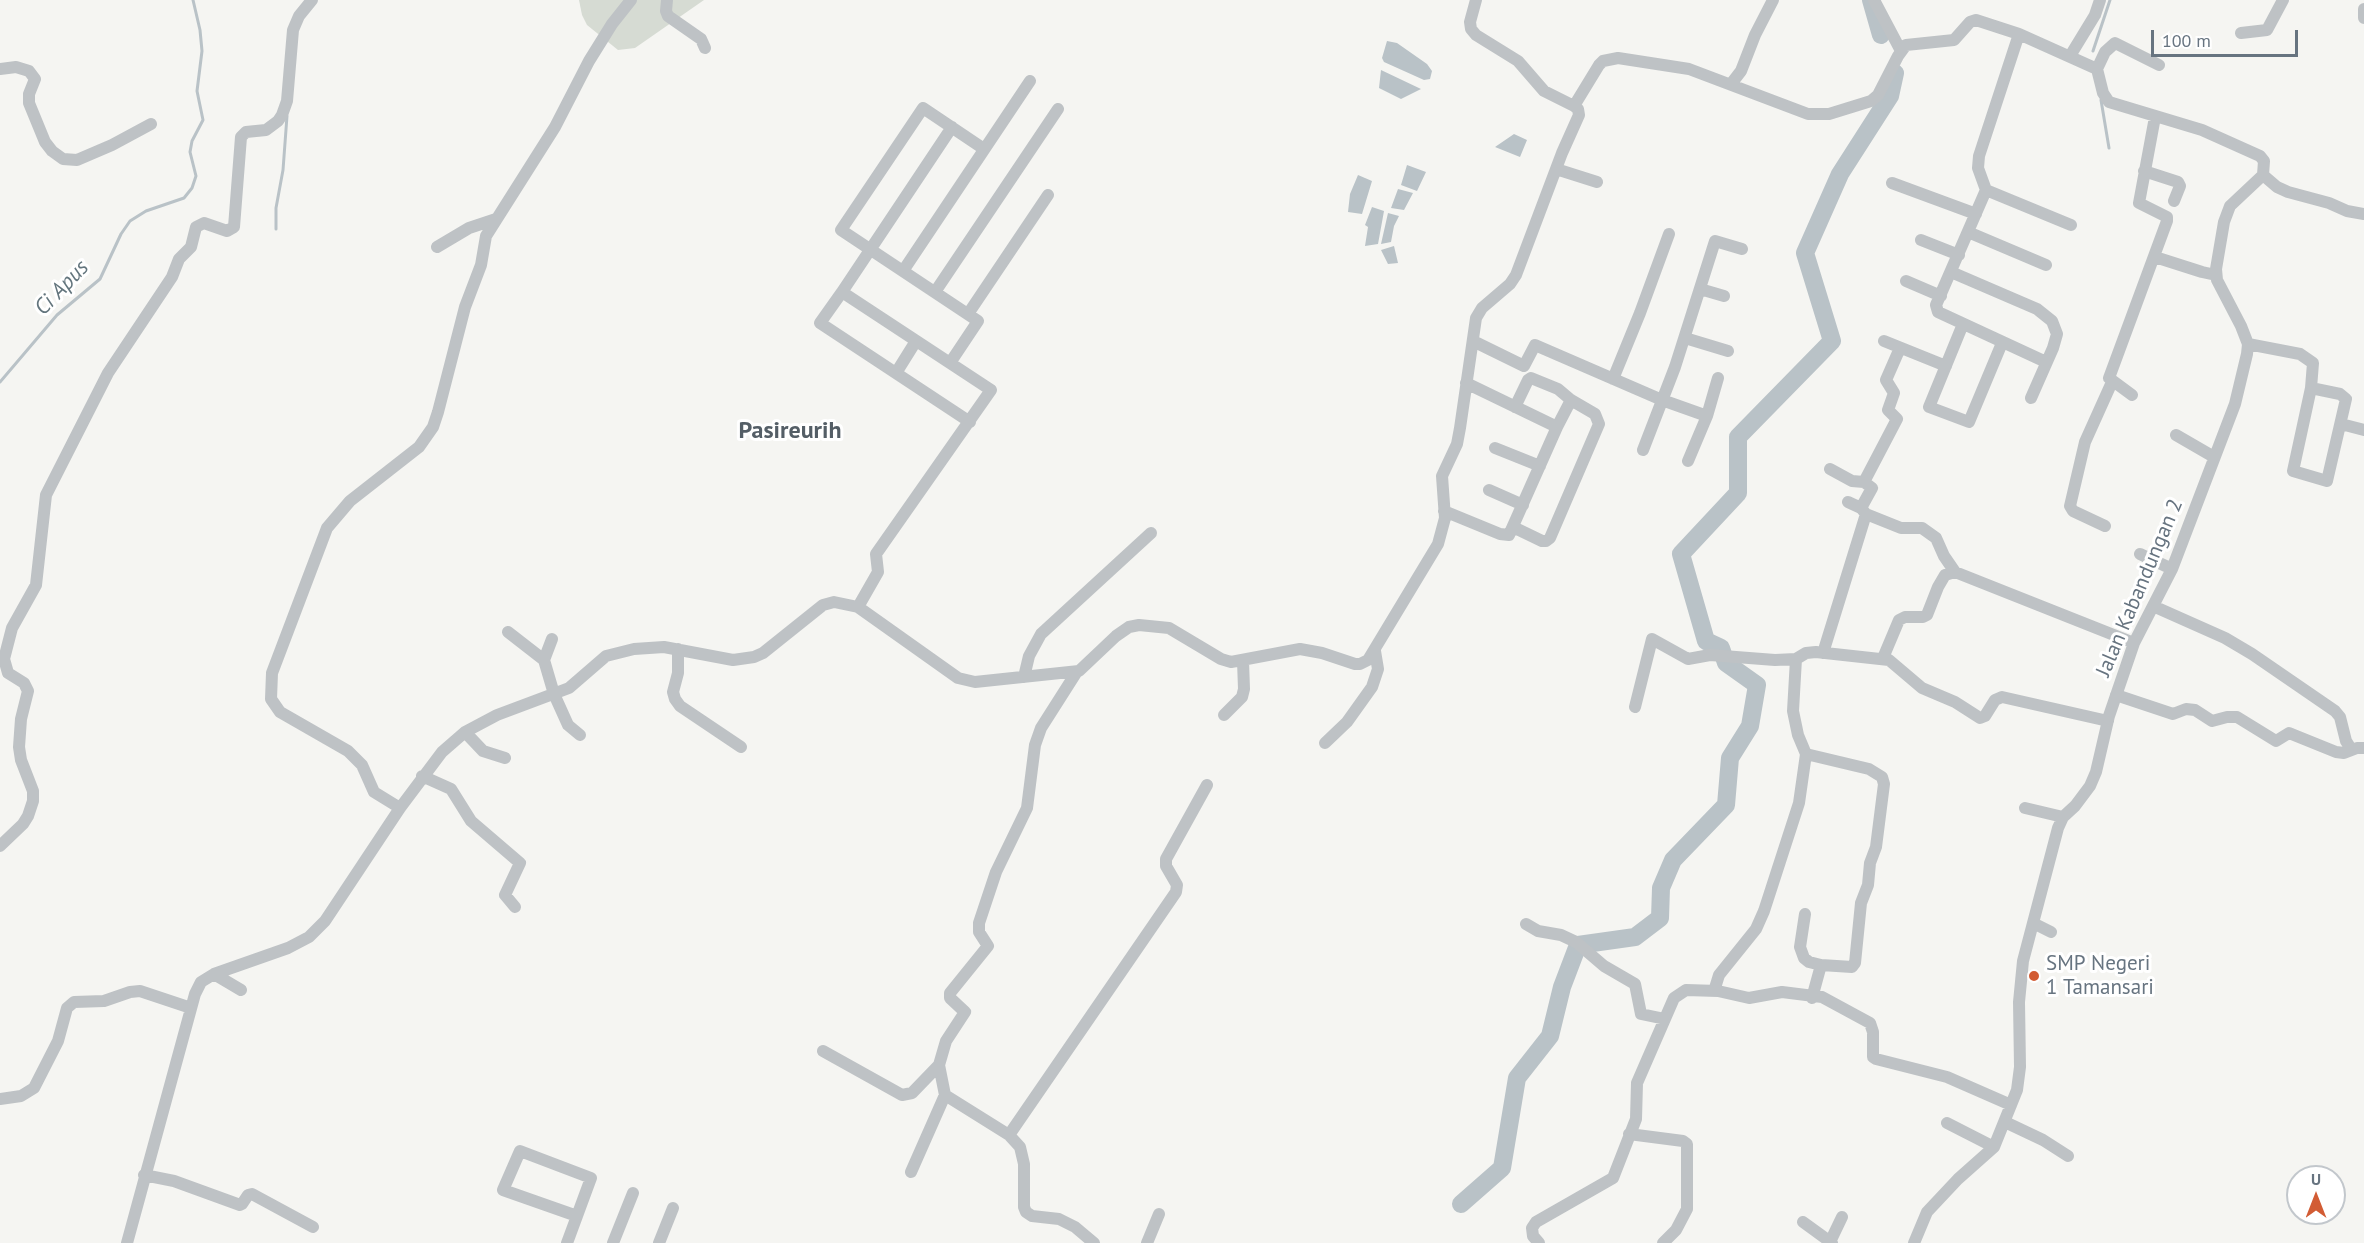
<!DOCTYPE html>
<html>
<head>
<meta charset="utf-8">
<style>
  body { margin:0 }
  #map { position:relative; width:2364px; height:1243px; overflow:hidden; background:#f5f5f2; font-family:"PT Sans",sans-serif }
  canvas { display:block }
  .north { position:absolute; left:2286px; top:1165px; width:60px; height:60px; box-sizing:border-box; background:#fff; border:2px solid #c2c7cc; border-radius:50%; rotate:0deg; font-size:16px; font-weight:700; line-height:24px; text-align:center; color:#677480 }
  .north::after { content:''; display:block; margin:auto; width:21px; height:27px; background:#d25c34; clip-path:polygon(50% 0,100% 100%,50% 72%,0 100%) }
  .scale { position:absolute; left:2151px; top:30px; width:147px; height:27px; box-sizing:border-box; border:3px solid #677480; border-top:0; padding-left:8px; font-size:18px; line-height:21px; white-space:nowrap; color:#677480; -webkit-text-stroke:4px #fff; paint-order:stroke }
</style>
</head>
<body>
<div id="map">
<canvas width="2364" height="1243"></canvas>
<div class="north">U</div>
<div class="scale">100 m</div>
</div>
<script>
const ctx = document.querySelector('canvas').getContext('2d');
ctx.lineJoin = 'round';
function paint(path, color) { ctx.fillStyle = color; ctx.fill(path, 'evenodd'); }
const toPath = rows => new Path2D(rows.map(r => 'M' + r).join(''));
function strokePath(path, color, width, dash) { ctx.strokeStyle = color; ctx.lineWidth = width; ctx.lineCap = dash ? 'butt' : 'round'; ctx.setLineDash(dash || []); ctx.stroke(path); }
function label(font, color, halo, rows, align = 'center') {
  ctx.font = font + ' "PT Sans",sans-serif'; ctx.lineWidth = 6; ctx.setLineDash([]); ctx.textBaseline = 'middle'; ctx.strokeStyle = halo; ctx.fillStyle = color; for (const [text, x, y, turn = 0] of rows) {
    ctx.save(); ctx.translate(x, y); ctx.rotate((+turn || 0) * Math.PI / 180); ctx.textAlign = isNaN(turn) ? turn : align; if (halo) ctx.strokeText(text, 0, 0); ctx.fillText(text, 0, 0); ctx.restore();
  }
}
const green = toPath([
  [579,0,704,0,635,48,618,50,587,25,582,15]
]);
const water = toPath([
  [1387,41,1397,43,1427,64,1432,71,1430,79,1424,80,1384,62,1382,58],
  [1381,70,1421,89,1401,99,1379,88],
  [1514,134,1527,140,1520,157,1495,147],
  [1407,165,1426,172,1417,191,1401,185],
  [1358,175,1372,181,1362,214,1348,212,1350,194],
  [1398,189,1413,193,1404,210,1391,208],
  [1372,207,1384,211,1378,244,1365,246,1368,227,1365,225],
  [1388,213,1399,216,1394,226,1391,242,1381,244],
  [1394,246,1398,263,1388,264,1381,250]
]);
const stream = toPath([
  [2093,51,2110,0],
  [2101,100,2109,148],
  [276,229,276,208,283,170,287,116],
  [0,382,57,315,100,279,121,234,130,221,146,211,184,198,192,188,196,176,190,152,192,141,203,120,197,91,202,51,200,30,193,0]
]);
const river = toPath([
  [1871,0,1881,35],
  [1461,1204,1502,1168,1517,1078,1550,1036,1562,987,1578,945,1635,937,1660,918,1661,888,1673,860,1726,805,1730,758,1750,726,1757,685,1726,663,1721,648,1706,641,1681,554,1738,493,1738,437,1832,341,1805,253,1840,174,1890,96,1895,73]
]);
const minor = toPath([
  [667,0,666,11,668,16,701,39,705,48],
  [1874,0,1901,51],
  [2364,9,2364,18],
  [2241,33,2267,30,2283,0],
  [2019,34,1979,156,1978,168,1986,190,1936,305,1938,312,2046,362],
  [2070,56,2095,15,2100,0],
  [0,69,16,67,29,71,35,79,29,94,29,103,45,142,52,151,63,159,77,160,112,145,151,124],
  [2097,69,2105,52,2115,43,2159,65],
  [1731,84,1741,71,1755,35,1773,0],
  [1574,106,1599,65,1603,61,1618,58,1689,69,1808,114,1829,114,1871,101,1878,95,1898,56,1906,45,1954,40,1970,22,1976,20,2019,34,2097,69,2103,93,2109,102,2202,130,2260,156,2264,161,2263,175,2277,187,2288,192,2329,203,2347,211,2364,214],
  [1556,169,1597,182],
  [2144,171,2178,182,2180,186,2174,201],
  [1892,183,1976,214],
  [1986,190,2071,225],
  [1968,232,2046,265],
  [1921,240,1959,255],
  [437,247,469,228,496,219],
  [2155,257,2202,272,2216,275],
  [903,271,1030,81],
  [1951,272,2037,309,2052,321,2057,334,2053,348,2031,398],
  [1906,281,1941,296],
  [1700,289,1724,296],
  [842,292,820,323,970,422],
  [935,292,1058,109],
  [968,314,1048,195],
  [1963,324,1929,407,1969,422,2002,343],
  [1685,338,1728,351],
  [1473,341,1524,366,1535,345,1662,400,1707,416],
  [1884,341,1946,366],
  [2248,344,2300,354,2313,363,2311,388,2293,471,2327,481,2346,399,2340,394,2311,388],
  [950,363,978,321,841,230,923,108,984,149],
  [896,373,916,341],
  [1613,379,1640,313,1669,234],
  [2132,395,2109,378,2167,221,2167,217,2139,203,2155,117],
  [2341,424,2364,430],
  [1557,427,1571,400],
  [2176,435,2214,457],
  [1495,448,1540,466],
  [1643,450,1675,367,1715,241,1742,249],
  [1688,461,1707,416,1718,378],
  [1830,469,1852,481,1864,482,1872,488,1861,508],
  [1864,482,1897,419,1888,410,1894,393,1886,380,1900,348],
  [1489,490,1523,505],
  [1848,502,1861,508,1866,514,1901,528,1922,528,1936,538,1944,556,1955,572],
  [1444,511,1500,534,1509,535,1557,427,1466,383],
  [2105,526,2073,511,2070,506,2085,442,2112,382],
  [1513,527,1542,541,1546,541,1550,538,1599,424,1595,414,1571,400,1558,389,1531,378,1528,380,1515,407],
  [2140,554,2172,569],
  [2153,606,2225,638,2252,654,2335,711,2340,717,2346,741,2351,749],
  [858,607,878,572,876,554,991,390,842,292,952,127],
  [508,632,544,660],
  [552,639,544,660,554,694,568,725,580,735],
  [678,649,678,673,673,692,675,699,680,706,741,747],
  [1823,653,1866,514],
  [1883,658,1899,620,1905,617,1923,617,1927,615,1938,587,1945,575,1955,572,2134,643],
  [1076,673,1041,728,1035,745,1027,808,996,872,979,923,979,932,988,946,950,993,950,998,965,1012,946,1041,939,1065,945,1095,1009,1135,1020,1147,1024,1164,1024,1207,1026,1212,1032,1216,1059,1219,1075,1227,1094,1243],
  [1024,677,1029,656,1041,634,1151,533],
  [2116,695,2173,714,2186,709,2195,710,2212,721,2227,717,2237,717,2276,741,2289,733,2336,752,2344,753,2357,748,2364,748],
  [1635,707,1652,639,1688,659,1710,655,1775,660,1796,659],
  [1224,715,1242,697,1244,689,1243,661],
  [465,732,483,751,505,758],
  [1325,743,1347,722,1372,687,1378,669,1375,651],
  [422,776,451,789,471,821,520,863,505,895,515,907],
  [400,808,374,792,362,765,348,751,280,712,271,699,272,673,327,528,350,501,419,447,433,427,438,412,465,307,481,265,486,236,555,127,589,61,612,24,631,0],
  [2025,808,2063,817],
  [0,846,23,824,28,816,33,801,33,791,21,760,19,747,21,719,28,691,24,683,8,673,4,659,12,628,36,585,46,495,108,373,172,277,179,259,191,247,196,227,204,223,227,231,234,227,241,137,246,132,266,130,278,121,282,115,287,101,293,30,299,16,312,0],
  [1805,914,1800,947,1804,958,1809,962,1821,965,1852,967,1855,963,1861,903,1868,885,1870,863,1876,847,1884,784,1882,777,1869,769,1806,754],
  [2033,923,2051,932],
  [1526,924,1538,931,1561,935,1576,942,1604,966,1635,984,1641,1014,1665,1019],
  [214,974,241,990],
  [1812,998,1821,965],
  [823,1051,902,1095,912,1093,939,1065],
  [0,1099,21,1096,34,1088,58,1041,67,1008,74,1002,104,1001,130,992,140,991,191,1008],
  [2011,1105,1947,1077,1876,1059,1873,1057,1873,1032,1870,1023,1822,997,1782,992,1749,998,1718,991,1715,988,1719,975,1756,929,1764,911,1799,803,1806,754,1798,735,1793,711,1796,659,1806,653,1816,652,1889,660,1922,688,1955,702,1980,718,1985,716,1995,700,2002,697,2108,721],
  [2005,1122,2043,1140,2068,1156],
  [1947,1123,1994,1147],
  [1629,1134,1683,1141,1687,1144,1687,1209,1676,1230,1663,1243],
  [1009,1135,1176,892,1177,885,1166,866,1166,859,1207,785],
  [911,1172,945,1095],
  [144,1175,174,1181,240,1205,242,1204,248,1195,252,1194,313,1227],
  [1803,1222,1832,1243],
  [1830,1242,1842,1217],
  [127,1243,195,994,201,982,214,974,288,948,309,937,325,921,400,808,442,752,465,732,497,715,569,688,606,656,634,649,664,647,733,660,754,657,763,653,823,605,834,602,858,607,958,678,975,682,1079,671,1116,636,1129,627,1139,625,1169,628,1221,659,1231,662,1300,649,1322,653,1355,664,1360,664,1368,660,1438,544,1445,518,1442,476,1457,444,1460,428,1476,318,1482,308,1510,284,1516,275,1562,153,1579,115,1578,109,1574,106,1544,91,1518,61,1476,35,1471,29,1470,22,1476,0],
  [567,1243,577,1216,591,1178,520,1151,503,1190,577,1216],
  [613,1243,633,1193],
  [659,1243,673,1208],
  [1147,1243,1159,1214],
  [1539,1243,1533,1236,1532,1228,1536,1222,1613,1178,1636,1119,1637,1083,1674,998,1686,990,1718,991],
  [1914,1243,1927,1212,1958,1179,1994,1147,2017,1090,2020,1067,2019,1002,2023,961,2058,828,2063,817,2075,806,2090,786,2096,772,2109,716,2134,643,2172,569,2235,404,2247,354,2248,344,2241,326,2217,280,2216,269,2224,222,2230,206,2263,175]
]);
const markers = [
  [2034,976,6,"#d25c34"]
];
const streetNames = [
  ["Jalan Kabandungan 2",2140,588,-67]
];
const poiNames = [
  ["SMP Negeri",2046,964],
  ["1 Tamansari",2046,988]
];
const waterNames = [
  ["Ci Apus",62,288,-46]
];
const quarterNames = [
  ["Pasireurih",790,431]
];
paint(green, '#d6dbd3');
paint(water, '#b9c2c7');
strokePath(stream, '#b9c2c7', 3);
strokePath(river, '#b9c2c7', 18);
strokePath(minor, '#bec2c5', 12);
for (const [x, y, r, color] of markers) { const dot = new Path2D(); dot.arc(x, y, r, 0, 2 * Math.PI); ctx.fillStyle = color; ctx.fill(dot); strokePath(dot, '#fff', 2); }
label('21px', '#677480', '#fff', streetNames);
label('21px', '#677480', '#fff', poiNames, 'left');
label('italic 22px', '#63757d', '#fff', waterNames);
label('bold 24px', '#545e66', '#fff', quarterNames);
</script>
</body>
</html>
